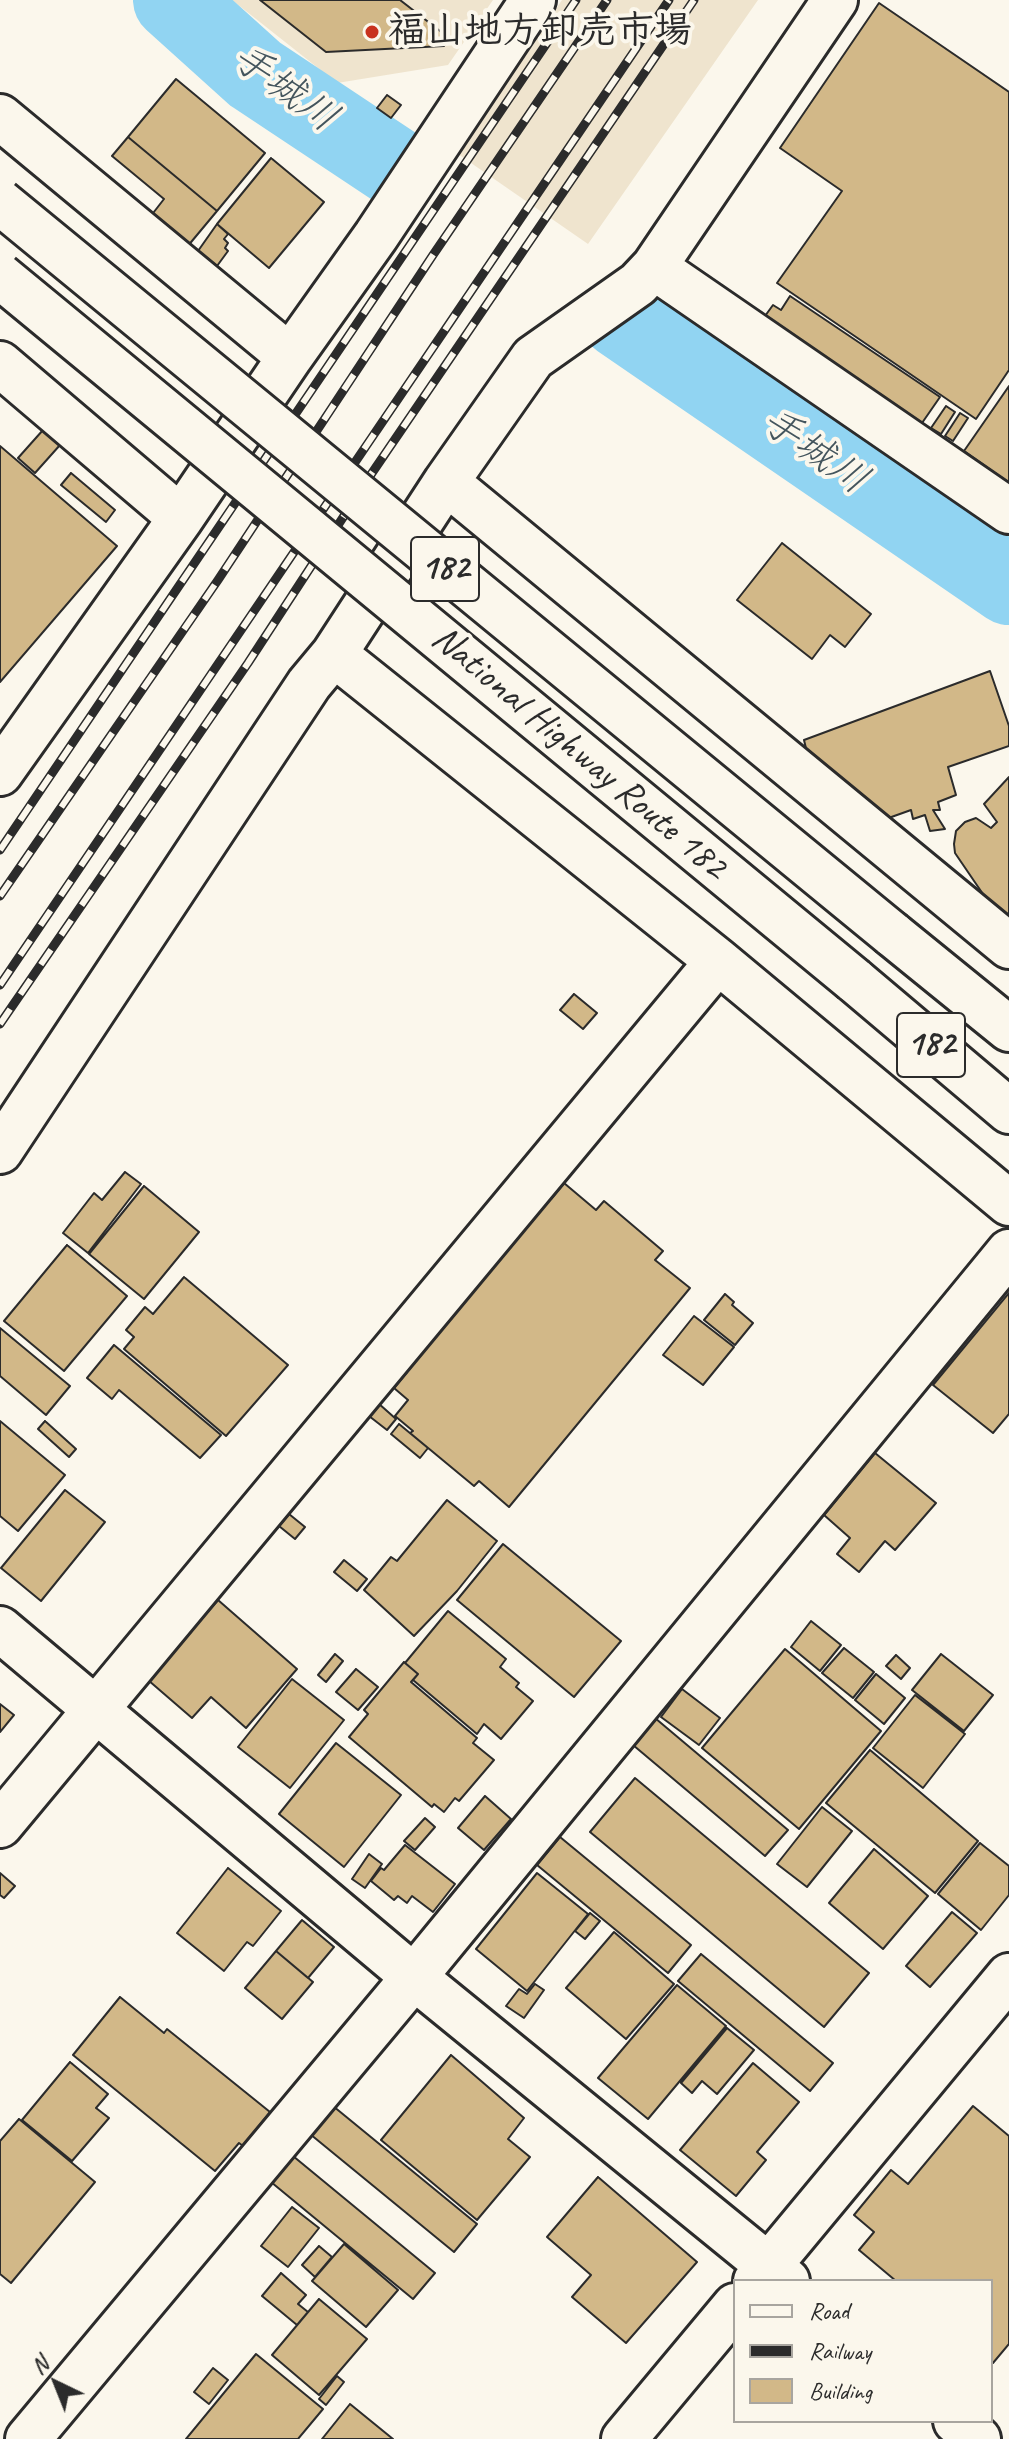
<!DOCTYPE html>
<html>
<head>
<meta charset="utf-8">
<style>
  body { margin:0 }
  #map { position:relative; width:1009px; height:2439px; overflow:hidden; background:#fbf7ec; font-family:Caveat,sans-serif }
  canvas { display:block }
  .legend { position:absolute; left:733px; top:2279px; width:260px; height:144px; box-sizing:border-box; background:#fbf7ec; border:2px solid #a8a59f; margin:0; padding:10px 14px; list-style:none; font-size:24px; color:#2b2b2b }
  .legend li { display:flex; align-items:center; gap:16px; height:40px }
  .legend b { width:40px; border:2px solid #a8a59f }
  .north { position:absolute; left:16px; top:2343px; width:80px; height:80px; -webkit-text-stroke:6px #fbf7ec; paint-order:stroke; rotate:317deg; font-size:22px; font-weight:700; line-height:32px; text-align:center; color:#2b2b2b }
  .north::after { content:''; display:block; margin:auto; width:28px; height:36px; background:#2b2b2b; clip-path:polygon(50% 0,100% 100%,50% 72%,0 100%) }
</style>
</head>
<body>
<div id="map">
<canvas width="1009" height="2439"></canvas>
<ul class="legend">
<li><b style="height:10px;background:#fbf7ec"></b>Road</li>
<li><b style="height:10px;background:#2b2b2b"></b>Railway</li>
<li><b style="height:22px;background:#d2b888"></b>Building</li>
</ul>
<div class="north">N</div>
</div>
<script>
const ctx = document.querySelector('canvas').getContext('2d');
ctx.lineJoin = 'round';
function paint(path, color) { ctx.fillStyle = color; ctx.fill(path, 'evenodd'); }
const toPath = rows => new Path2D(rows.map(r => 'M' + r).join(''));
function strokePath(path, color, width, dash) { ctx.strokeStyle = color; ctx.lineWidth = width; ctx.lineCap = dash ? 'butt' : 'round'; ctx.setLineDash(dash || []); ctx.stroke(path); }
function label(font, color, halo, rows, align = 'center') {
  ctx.font = font + ' Caveat,"Klee One",sans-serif'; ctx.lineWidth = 8; ctx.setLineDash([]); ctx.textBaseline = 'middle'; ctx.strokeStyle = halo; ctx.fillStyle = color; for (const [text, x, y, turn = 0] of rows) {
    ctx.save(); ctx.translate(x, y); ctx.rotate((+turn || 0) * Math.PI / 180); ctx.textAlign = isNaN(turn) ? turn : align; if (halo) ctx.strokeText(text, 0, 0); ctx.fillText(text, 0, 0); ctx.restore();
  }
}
const built = toPath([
  [232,0,493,0,448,65,337,83],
  [562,0,758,0,588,244,458,154]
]);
const river = toPath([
  [173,0,255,74,401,171],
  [620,318,1009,585]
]);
const building = toPath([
  [260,0,400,0,449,38,444,46,326,52,260,0],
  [879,3,1009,92,1009,370,976,419,777,283,842,191,780,148,879,3],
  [176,79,265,153,217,211,128,137,176,79],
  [387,95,401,105,391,118,377,108,387,95],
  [128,137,217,211,187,247,150,217,164,199,112,156,128,137],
  [271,158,324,202,269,268,217,224,271,158],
  [217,224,228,234,224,239,228,243,225,248,228,251,217,266,198,251,217,224],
  [790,296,940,397,922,423,765,316,773,305,781,310,790,296],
  [1009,386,1009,483,964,451,1009,386],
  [946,406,955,412,941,434,931,428,946,406],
  [960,413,968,418,953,441,945,436,960,413],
  [43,430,60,445,35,473,18,458,43,430],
  [0,446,117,546,0,682,0,446],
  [71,473,115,510,106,522,61,485,71,473],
  [782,543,871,614,845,647,830,635,812,659,737,600,782,543],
  [990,671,1009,726,1009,746,948,767,956,795,938,802,940,810,933,810,945,829,930,831,925,815,913,819,911,810,883,820,809,761,804,740,990,671],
  [1009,777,1009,927,1002,922,955,853,954,844,956,831,965,822,976,818,991,828,997,822,984,804,1009,777],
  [574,994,597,1013,583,1029,560,1010,574,994],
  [125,1172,141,1184,88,1253,63,1233,94,1193,102,1200,125,1172],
  [564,1183,596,1210,604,1201,663,1251,655,1260,690,1288,509,1507,479,1481,474,1486,410,1433,413,1431,395,1416,408,1400,394,1388,407,1372,405,1371,549,1197,551,1199,564,1183],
  [144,1186,199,1232,144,1299,89,1254,144,1186],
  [67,1245,127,1296,64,1371,4,1321,67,1245],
  [184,1277,288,1365,226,1436,124,1349,134,1337,126,1330,145,1307,153,1314,184,1277],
  [1009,1293,1009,1414,993,1433,933,1385,1009,1293],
  [725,1294,734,1302,732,1305,753,1323,735,1345,704,1320,725,1294],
  [694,1316,734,1347,703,1385,663,1355,694,1316],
  [0,1328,70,1386,46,1415,0,1376,0,1328],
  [114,1345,221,1435,200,1458,119,1390,112,1399,87,1378,114,1345],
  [378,1403,396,1419,387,1430,369,1416,378,1403],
  [0,1421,65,1475,18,1531,0,1516,0,1421],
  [45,1421,76,1449,69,1457,38,1429,45,1421],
  [399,1424,428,1448,420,1458,391,1434,399,1424],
  [875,1453,936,1503,895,1550,885,1541,859,1572,837,1554,850,1538,824,1515,875,1453],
  [65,1490,105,1522,41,1601,1,1568,65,1490],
  [447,1500,497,1541,457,1591,414,1636,364,1590,391,1557,397,1561,447,1500],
  [289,1514,305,1527,295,1539,279,1526,289,1514],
  [503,1544,621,1641,574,1697,457,1600,503,1544],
  [344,1560,367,1579,357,1591,334,1572,344,1560],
  [218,1600,297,1669,246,1728,211,1697,192,1718,148,1680,218,1600],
  [448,1611,506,1659,500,1667,519,1683,516,1687,533,1701,501,1739,484,1724,477,1734,413,1680,418,1674,405,1663,448,1611],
  [811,1621,841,1645,820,1671,791,1647,811,1621],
  [844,1648,874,1672,853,1698,822,1673,844,1648],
  [785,1649,881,1731,799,1829,702,1748,785,1649],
  [335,1654,343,1661,326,1682,318,1675,335,1654],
  [941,1654,993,1695,964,1731,912,1690,941,1654],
  [896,1655,910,1668,901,1679,886,1666,896,1655],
  [404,1662,418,1674,411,1682,477,1738,473,1743,494,1760,459,1801,455,1798,444,1812,434,1804,432,1807,349,1737,368,1714,364,1710,404,1662],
  [356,1669,378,1687,358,1710,336,1692,356,1669],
  [876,1674,905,1698,884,1724,855,1700,876,1674],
  [292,1679,344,1720,290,1788,238,1747,292,1679],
  [682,1689,720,1718,699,1745,661,1717,682,1689],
  [915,1695,965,1734,923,1788,873,1748,915,1695],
  [0,1704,14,1715,0,1732,0,1704],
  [655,1718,788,1830,765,1856,633,1745,655,1718],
  [336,1743,401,1795,344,1867,279,1814,336,1743],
  [870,1750,978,1841,935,1893,826,1803,870,1750],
  [635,1778,869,1973,824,2027,590,1832,635,1778],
  [485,1796,511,1819,484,1850,458,1828,485,1796],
  [822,1807,852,1831,807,1887,777,1864,822,1807],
  [425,1818,435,1827,415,1850,404,1841,425,1818],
  [560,1837,691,1945,668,1973,537,1865,560,1837],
  [980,1843,1009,1866,1009,1895,981,1930,938,1894,980,1843],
  [405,1845,455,1884,433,1912,412,1896,407,1903,398,1896,394,1900,371,1881,381,1868,384,1870,405,1845],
  [874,1849,928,1896,883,1949,829,1903,874,1849],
  [369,1854,382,1864,365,1888,352,1879,369,1854],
  [228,1868,281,1911,253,1946,247,1942,224,1971,177,1933,228,1868],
  [0,1873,15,1886,4,1898,0,1895,0,1873],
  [537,1873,588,1914,527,1991,476,1949,537,1873],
  [952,1912,977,1933,930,1987,906,1966,952,1912],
  [590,1913,600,1921,585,1939,575,1931,590,1913],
  [302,1920,334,1947,308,1978,276,1951,302,1920],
  [614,1932,674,1984,626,2039,566,1988,614,1932],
  [276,1951,313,1982,282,2019,245,1988,276,1951],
  [701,1954,833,2063,810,2091,678,1981,701,1954],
  [535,1984,544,1990,524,2018,506,2006,519,1989,527,1994,535,1984],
  [677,1985,726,2026,648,2119,598,2078,677,1985],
  [120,1997,164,2033,167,2029,270,2112,243,2146,239,2143,215,2171,73,2055,120,1997],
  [727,2028,754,2050,717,2094,702,2081,692,2093,681,2083,727,2028],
  [451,2055,524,2118,508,2139,530,2157,477,2220,381,2140,451,2055],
  [70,2062,108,2094,96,2108,109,2118,72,2161,22,2120,70,2062],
  [753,2063,799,2102,757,2152,766,2160,736,2196,680,2150,753,2063],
  [333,2106,477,2224,454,2252,310,2134,333,2106],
  [973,2106,1009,2136,1009,2344,993,2363,991,2361,991,2281,896,2281,859,2250,874,2232,854,2215,891,2170,908,2184,973,2106],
  [19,2119,95,2182,11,2283,0,2274,0,2141,19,2119],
  [293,2156,435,2273,413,2299,271,2182,293,2156],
  [598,2177,697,2262,626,2343,572,2297,591,2275,547,2237,598,2177],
  [292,2207,319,2228,288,2267,261,2246,292,2207],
  [344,2244,398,2290,366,2327,312,2281,344,2244],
  [319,2246,332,2257,315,2277,302,2265,319,2246],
  [281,2273,306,2295,298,2304,308,2312,297,2325,262,2296,281,2273],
  [319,2299,367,2339,319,2395,272,2355,319,2299],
  [256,2354,323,2409,298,2439,186,2439,256,2354],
  [213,2368,228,2380,209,2404,194,2392,213,2368],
  [337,2376,344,2382,326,2405,319,2399,337,2376],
  [350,2404,393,2439,322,2439,350,2404]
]);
const minor = toPath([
  [0,117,290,357],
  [654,267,1009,511],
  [0,364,181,518],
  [446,482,1009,946],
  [334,654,718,961,1009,1203],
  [0,773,181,518,290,357,376,236,533,0],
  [0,1151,309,684,334,654,446,482,533,358,638,284,654,267,835,0],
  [0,1629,414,1977,787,2281],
  [0,1825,718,961],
  [756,2281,1009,1976],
  [956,2421,978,2439],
  [28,2439,414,1977,1009,1252],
  [624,2439,735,2306]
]);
const highway = toPath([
  [892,934,1009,1029],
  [854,980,1009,1111]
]);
const rail = toPath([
  [0,850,576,0],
  [0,896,218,580,433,255,607,0],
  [0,985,669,0],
  [0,1024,248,663,372,473,694,0]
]);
const highwayBridge = toPath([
  [0,202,892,934],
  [0,276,854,980]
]);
const markers = [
  [372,32,8,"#c8321e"]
];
const shields = [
  [445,569,68],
  [931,1045,68]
];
const shieldNames = [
  ["182",445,569],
  ["182",931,1045]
];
const poiNames = [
  ["福山地方卸売市場",388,32]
];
const streetNames = [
  ["National Highway Route 182",579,753,40]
];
const waterNames = [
  ["手城川",284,89,36],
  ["手城川",814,452,35]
];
paint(built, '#efe4ce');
strokePath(river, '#91d4f2', 80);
paint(building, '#d2b888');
strokePath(building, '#2b2b2b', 2);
strokePath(minor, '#2b2b2b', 50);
strokePath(highway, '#2b2b2b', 50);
strokePath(minor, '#fbf7ec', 44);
strokePath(highway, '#fbf7ec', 44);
strokePath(rail, '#2b2b2b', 9);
strokePath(rail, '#fbf7ec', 6, [18]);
strokePath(highwayBridge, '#2b2b2b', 50, []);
strokePath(highwayBridge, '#fbf7ec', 44);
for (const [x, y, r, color] of markers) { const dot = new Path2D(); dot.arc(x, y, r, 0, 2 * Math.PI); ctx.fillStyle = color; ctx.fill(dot); strokePath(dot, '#fbf7ec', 3); }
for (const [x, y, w] of shields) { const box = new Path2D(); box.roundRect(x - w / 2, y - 32, w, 64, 6); ctx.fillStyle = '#fbf7ec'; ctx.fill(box); strokePath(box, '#2b2b2b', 2); }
label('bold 36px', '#2b2b2b', null, shieldNames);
label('bold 38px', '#2b2b2b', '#fbf7ec', poiNames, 'left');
label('38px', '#2b2b2b', '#fbf7ec', streetNames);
label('italic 40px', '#44555d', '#fbf7ec', waterNames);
</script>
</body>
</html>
